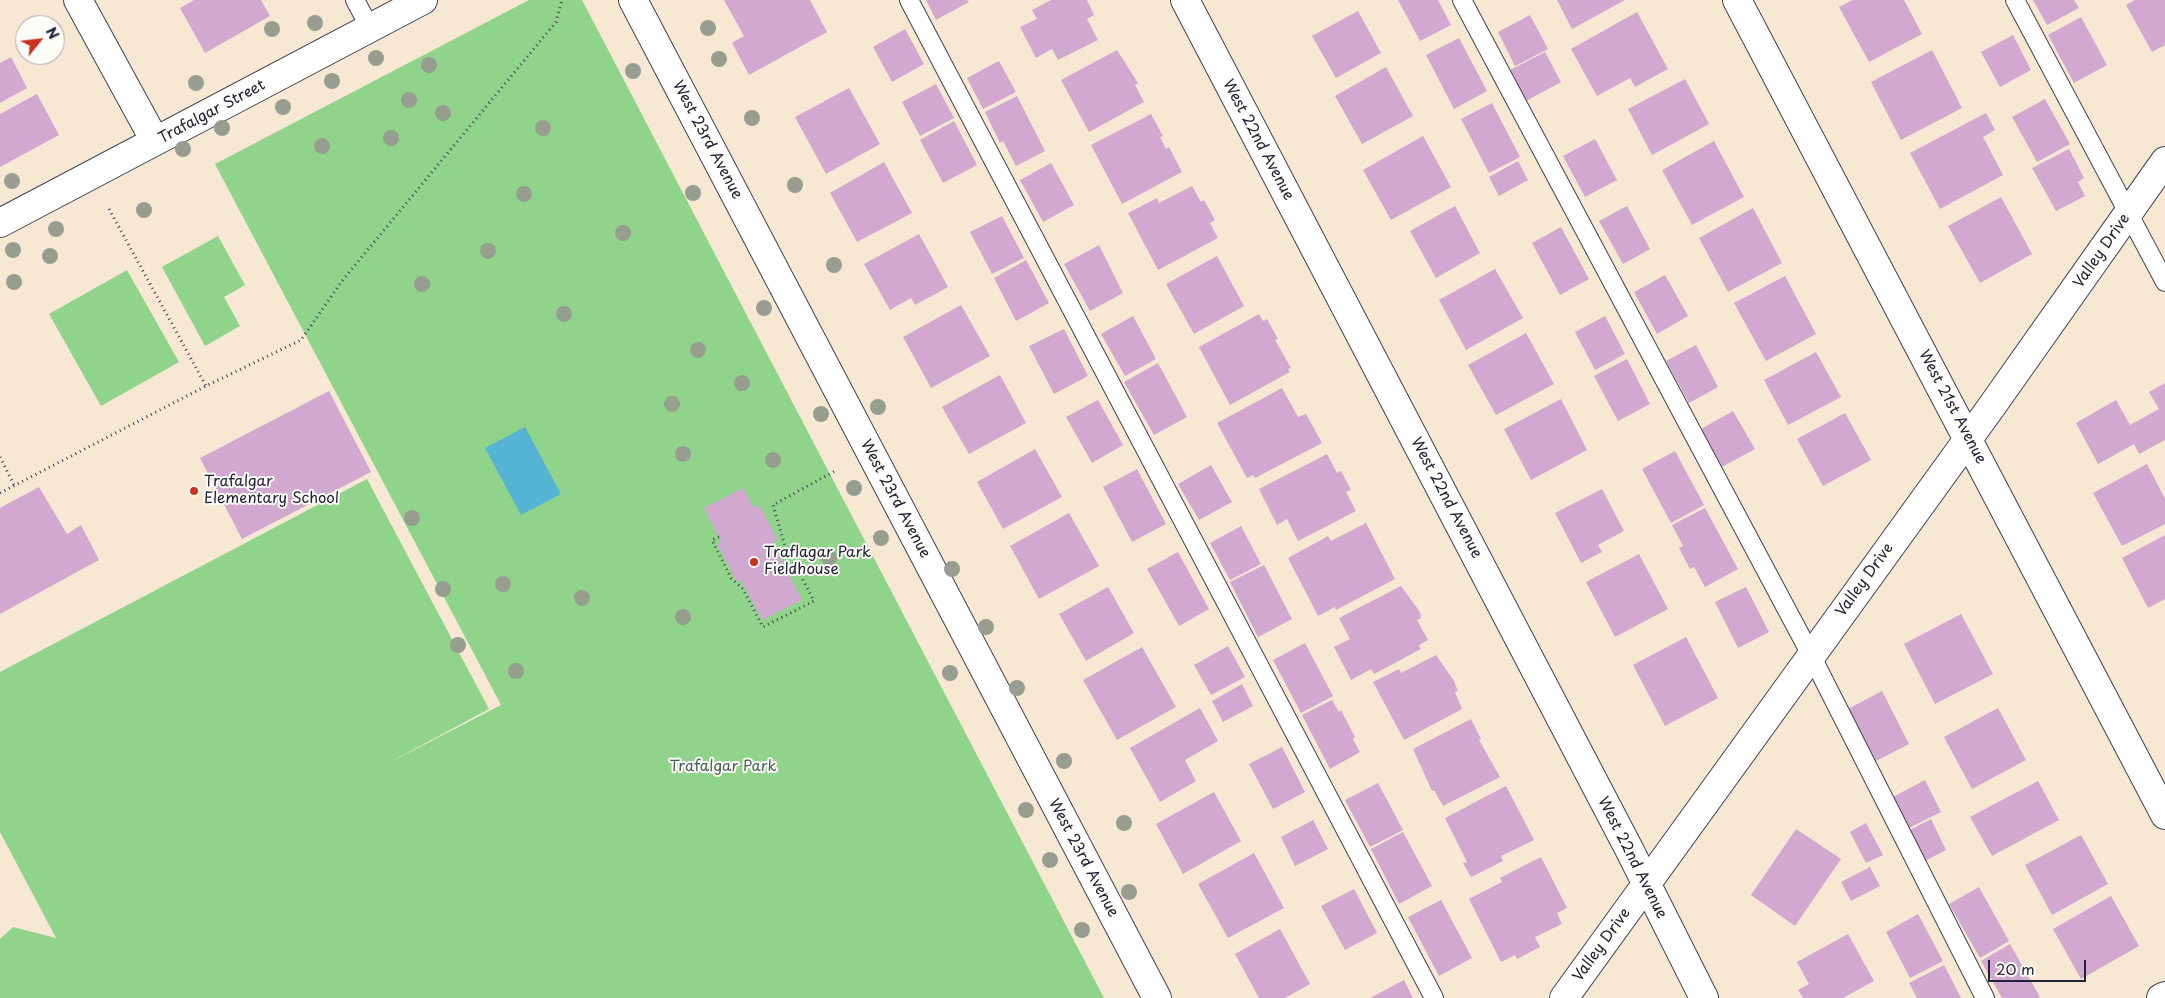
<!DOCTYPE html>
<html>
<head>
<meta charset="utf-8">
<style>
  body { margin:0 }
  #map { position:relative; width:2165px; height:998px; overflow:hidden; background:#f7e8d4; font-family:"Playpen Sans",sans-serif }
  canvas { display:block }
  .north { position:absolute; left:15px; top:15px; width:50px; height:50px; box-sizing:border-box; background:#fdfcf7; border:1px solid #a5a5ac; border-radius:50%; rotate:61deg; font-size:14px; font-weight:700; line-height:20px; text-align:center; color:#22223b }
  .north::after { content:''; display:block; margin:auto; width:18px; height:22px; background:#c8321e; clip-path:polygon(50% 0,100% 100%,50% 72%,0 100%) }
  .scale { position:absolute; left:1988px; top:960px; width:98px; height:22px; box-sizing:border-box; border:2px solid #22223b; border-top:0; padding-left:6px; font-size:15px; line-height:18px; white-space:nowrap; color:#22223b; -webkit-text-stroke:4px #fdfcf7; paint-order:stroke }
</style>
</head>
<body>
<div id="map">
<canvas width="2165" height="998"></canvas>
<div class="north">N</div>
<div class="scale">20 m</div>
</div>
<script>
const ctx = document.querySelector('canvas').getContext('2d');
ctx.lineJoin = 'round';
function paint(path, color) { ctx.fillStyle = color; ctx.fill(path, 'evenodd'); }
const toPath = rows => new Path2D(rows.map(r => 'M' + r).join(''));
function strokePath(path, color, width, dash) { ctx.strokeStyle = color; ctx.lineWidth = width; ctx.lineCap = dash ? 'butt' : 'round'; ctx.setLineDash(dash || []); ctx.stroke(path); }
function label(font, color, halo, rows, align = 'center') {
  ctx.font = font + ' "Playpen Sans",sans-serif'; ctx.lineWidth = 4; ctx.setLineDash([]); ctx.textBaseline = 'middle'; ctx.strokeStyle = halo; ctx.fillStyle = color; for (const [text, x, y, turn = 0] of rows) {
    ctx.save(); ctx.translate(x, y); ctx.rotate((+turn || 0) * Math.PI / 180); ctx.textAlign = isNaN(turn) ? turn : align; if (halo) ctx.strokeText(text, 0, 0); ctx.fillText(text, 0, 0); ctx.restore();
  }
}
const green = toPath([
  [529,0,582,0,1104,998,0,998,0,939,13,927,56,938,0,832,0,672,367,479,489,709,383,766,501,705,215,164],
  [218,236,245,285,224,297,240,326,205,346,162,267],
  [127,270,179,362,101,406,49,314]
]);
const water = toPath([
  [525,427,561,494,521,515,485,448]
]);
const building = toPath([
  [194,0,261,0,270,16,205,53,180,8],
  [724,0,810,0,827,32,749,75,732,43,744,36],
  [926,0,967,0,969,2,936,20],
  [1051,0,1087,0,1094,15,1087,19,1098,40,1058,60,1052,49,1036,58,1020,27,1037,19,1032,10],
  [1398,0,1438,0,1451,25,1420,41],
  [1557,0,1625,0,1572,29],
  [1853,0,1904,0,1922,34,1869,62,1839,7],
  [2033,0,2074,0,2079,8,2047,25],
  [2135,0,2165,0,2165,45,2152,52,2126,5],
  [1358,11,1381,53,1336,78,1312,36],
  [1637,12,1668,69,1635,87,1630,78,1597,96,1571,49],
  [1530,15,1548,49,1515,66,1498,32],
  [2081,17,2107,65,2074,83,2048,35],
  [905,29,924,64,892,82,873,47],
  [2013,35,2031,70,2000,87,1981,52],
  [1459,38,1487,91,1454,109,1426,55],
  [1117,50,1138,83,1135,85,1144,102,1089,132,1061,80],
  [1932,50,1962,108,1901,140,1871,82],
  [1545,52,1561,82,1526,101,1510,70],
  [11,57,27,88,0,103,0,63],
  [999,61,1016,92,983,109,967,78],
  [1386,67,1413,116,1362,144,1335,96],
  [1685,79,1709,124,1652,155,1628,109],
  [936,84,954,118,920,136,902,102],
  [849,88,880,144,826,174,795,117],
  [37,94,59,135,0,167,0,114],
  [1017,96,1045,151,1016,166,1003,141,1000,143,985,112],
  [2045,99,2070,144,2037,162,2012,117],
  [1492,103,1520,157,1489,173,1461,119],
  [1986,113,1995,130,1983,137,2003,175,1940,209,1910,153],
  [1151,114,1163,136,1160,137,1166,149,1169,147,1182,172,1122,204,1091,145],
  [954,121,977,165,943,183,920,140],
  [1423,136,1451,187,1391,220,1363,170],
  [1595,139,1617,180,1585,197,1563,156],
  [1714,141,1744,197,1692,225,1662,170],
  [2069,149,2084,178,2078,182,2085,196,2056,211,2032,168],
  [1518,161,1528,180,1499,196,1489,177],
  [884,162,912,213,857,242,830,193],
  [1051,163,1074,205,1043,222,1020,180],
  [1192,186,1201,202,1204,200,1215,220,1210,223,1218,238,1158,270,1128,213,1157,198,1159,203],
  [2001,197,2032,254,1980,283,1948,226],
  [1455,206,1480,253,1436,278,1410,231],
  [1627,206,1650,249,1623,264,1599,221],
  [1753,208,1782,263,1728,292,1699,238],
  [1002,216,1024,258,992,274,970,232],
  [1561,227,1589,279,1560,295,1532,243],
  [919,234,948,287,915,305,911,298,890,310,864,264],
  [1099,245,1123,293,1090,311,1064,264],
  [1217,256,1244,306,1194,334,1166,284],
  [1026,260,1049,303,1016,321,994,278],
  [1495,269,1523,318,1466,350,1439,300],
  [1665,275,1688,316,1657,334,1634,292],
  [1785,276,1816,334,1766,361,1734,303],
  [961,305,990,356,931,388,903,337],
  [1259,314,1263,321,1267,319,1278,339,1275,340,1291,368,1288,369,1290,372,1230,405,1199,347],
  [1133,316,1156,359,1125,376,1101,334],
  [1605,316,1625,354,1595,370,1575,332],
  [1064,329,1088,376,1054,394,1029,346],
  [1526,333,1554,384,1496,415,1468,365],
  [1696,345,1718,387,1689,403,1666,361],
  [1816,352,1841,397,1788,425,1764,380],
  [1627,359,1650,404,1618,421,1594,376],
  [1158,363,1187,417,1154,435,1124,382],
  [1000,375,1026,423,969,454,942,407],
  [2165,383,2165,440,2139,454,2134,444,2098,464,2076,423,2116,400,2130,425,2159,409,2149,392],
  [1282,388,1298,417,1306,414,1322,443,1255,478,1253,475,1247,478,1217,423],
  [329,391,371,472,242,539,200,458],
  [1561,399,1587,450,1531,480,1504,429],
  [1098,400,1123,445,1092,463,1066,417],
  [1733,411,1755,449,1722,467,1701,429],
  [1845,413,1871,460,1823,486,1797,439],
  [1035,449,1062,497,1003,529,977,482],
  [1675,451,1704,505,1671,523,1642,469],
  [1327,454,1337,473,1341,471,1351,490,1346,492,1356,511,1298,541,1287,519,1277,525,1259,489],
  [2147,464,2165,499,2165,524,2122,546,2093,493],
  [1211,465,1232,502,1199,520,1178,484],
  [1137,469,1166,524,1132,542,1103,487],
  [39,487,67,534,81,525,99,560,0,614,0,508],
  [743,488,754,508,759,505,778,540,772,543,802,600,762,620,741,580,737,582,717,544,721,542,704,508],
  [1602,489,1624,531,1598,545,1602,552,1581,563,1555,513],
  [1705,508,1738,569,1705,587,1694,567,1690,569,1679,548,1683,546,1672,525],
  [1069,513,1099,566,1039,599,1010,546],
  [1366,523,1395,579,1336,610,1335,607,1318,616,1288,558,1328,536,1331,541],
  [1241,526,1261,564,1230,580,1210,543],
  [2165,535,2165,599,2148,608,2122,558],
  [1178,552,1209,609,1179,626,1147,569],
  [1639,554,1668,609,1615,637,1586,582],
  [1264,565,1292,619,1258,637,1230,582],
  [1401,586,1420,612,1421,618,1417,620,1428,640,1419,645,1421,649,1374,674,1371,669,1351,680,1334,647,1350,639,1339,618],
  [1108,587,1134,633,1086,661,1059,614],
  [1746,587,1769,632,1738,648,1715,602],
  [1961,614,1993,674,1935,704,1904,644],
  [1686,637,1718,698,1665,726,1633,665],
  [1305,643,1333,696,1301,713,1273,660],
  [1228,646,1245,677,1211,695,1194,665],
  [1142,647,1176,707,1117,740,1083,680],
  [1436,655,1454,681,1458,691,1455,692,1462,709,1404,740,1373,682,1399,669,1401,673],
  [1242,684,1253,706,1223,722,1212,701],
  [1882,691,1909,744,1874,762,1846,710],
  [1332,700,1339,712,1341,710,1355,737,1353,739,1360,752,1330,769,1302,715],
  [1200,708,1218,741,1185,760,1196,781,1160,802,1130,748],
  [1998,708,2026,760,1972,789,1944,737],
  [1471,719,1481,739,1479,740,1500,777,1443,806,1434,790,1432,791,1413,749],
  [1282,747,1305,792,1273,809,1249,764],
  [1925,780,1941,812,1909,828,1893,797],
  [2038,781,2059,820,1992,856,1970,817],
  [1378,783,1403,830,1370,847,1345,800],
  [1506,786,1534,840,1501,856,1503,861,1471,877,1463,863,1467,862,1445,818],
  [1214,792,1241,841,1183,874,1156,824],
  [1931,819,1946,850,1923,862,1908,831],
  [1313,820,1328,849,1295,866,1281,837],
  [1866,823,1883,855,1866,863,1850,832],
  [1796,829,1841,859,1795,926,1751,895],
  [1403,832,1432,886,1399,904,1371,849],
  [2081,835,2108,884,2052,915,2025,865],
  [1254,853,1284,908,1228,938,1198,884],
  [1541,857,1567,908,1557,913,1562,924,1535,937,1540,947,1517,959,1515,955,1501,962,1469,899,1502,882,1500,878],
  [1870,867,1880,886,1851,901,1841,882],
  [1979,887,2009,941,1980,958,1949,904],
  [1354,889,1377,933,1345,950,1321,906],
  [2111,896,2139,946,2081,979,2053,929],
  [1441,900,1472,958,1439,976,1408,917],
  [1918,914,1943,961,1910,978,1886,932],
  [1280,929,1310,984,1285,998,1259,998,1235,954],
  [1848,934,1874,981,1843,998,1803,998,1798,990,1809,984,1797,962],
  [2010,944,2040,997,2038,998,2002,998,1981,961],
  [1944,965,1961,998,1917,998,1909,983],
  [1404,980,1413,998,1370,998]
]);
const path = toPath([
  [109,209,206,386],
  [0,457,14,485],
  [0,493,206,386,301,340,342,281,556,22,562,0],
  [719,537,712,540,731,578,743,589,763,627,814,601,785,546,773,505,835,471]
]);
const lane = toPath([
  [355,0,370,28],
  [909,0,1434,998],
  [1462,0,1811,655,1985,998],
  [2015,0,2165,282]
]);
const street = toPath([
  [78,0,155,141],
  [633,0,1157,998],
  [1185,0,1629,849,1704,998],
  [1737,0,2165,815],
  [0,223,423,0],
  [1564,998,1992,406,2165,161],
  [2161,998,2165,996]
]);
const trees = [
  [315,23],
  [708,28],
  [272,29],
  [376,58],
  [719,59],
  [429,65],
  [633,71],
  [332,81],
  [196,83],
  [409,100],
  [283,107],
  [443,113],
  [752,118],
  [222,128],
  [543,128],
  [391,138],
  [322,146],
  [183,149],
  [12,181],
  [795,185],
  [693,193],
  [524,194],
  [144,210],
  [56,229],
  [623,233],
  [13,250],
  [488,251],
  [50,256],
  [834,265],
  [14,282],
  [422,284],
  [764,308],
  [564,314],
  [698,350],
  [742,383],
  [672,404],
  [878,407],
  [821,414],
  [683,454],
  [773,460],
  [854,488],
  [412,518],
  [881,538],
  [829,558],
  [952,569],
  [503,584],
  [443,589],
  [582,598],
  [683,617],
  [986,627],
  [458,645],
  [516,671],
  [950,673],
  [1017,688],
  [1064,761],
  [1026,810],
  [1124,823],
  [1050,860],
  [1129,892],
  [1082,930]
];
const markers = [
  [194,491,5,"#c8321e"],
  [754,562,5,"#c8321e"]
];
const streetNames = [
  ["Trafalgar Street",212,112,-28],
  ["West 23rd Avenue",707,140,62],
  ["West 22nd Avenue",1258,140,62],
  ["Valley Drive",2102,251,-55],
  ["West 21st Avenue",1952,407,62],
  ["West 22nd Avenue",1446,498,62],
  ["West 23rd Avenue",895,499,62],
  ["Valley Drive",1865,580,-54],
  ["West 23rd Avenue",1083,858,62],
  ["West 22nd Avenue",1632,858,63],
  ["Valley Drive",1602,945,-54]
];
const poiNames = [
  ["Trafalgar",204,482],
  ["Elementary School",204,499],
  ["Traflagar Park",764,553],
  ["Fieldhouse",764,570]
];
const parkNames = [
  ["Trafalgar Park",723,767]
];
paint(green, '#90d38b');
paint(water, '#55b3d4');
paint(building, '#d0a8d0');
strokePath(lane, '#424052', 20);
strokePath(street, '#424052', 30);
strokePath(path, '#424052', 3, [1, 4]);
strokePath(lane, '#fff', 18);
strokePath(street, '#fff', 28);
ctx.fillStyle = '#979d8f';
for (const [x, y] of trees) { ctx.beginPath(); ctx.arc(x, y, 8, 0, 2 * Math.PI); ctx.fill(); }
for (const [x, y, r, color] of markers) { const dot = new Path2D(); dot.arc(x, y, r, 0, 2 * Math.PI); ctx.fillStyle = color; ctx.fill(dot); strokePath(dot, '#fdfcf7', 2); }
label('15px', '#22223b', '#fdfcf7', streetNames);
label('15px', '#22223b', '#fdfcf7', poiNames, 'left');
label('15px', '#486057', '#fdfcf7', parkNames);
</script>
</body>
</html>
